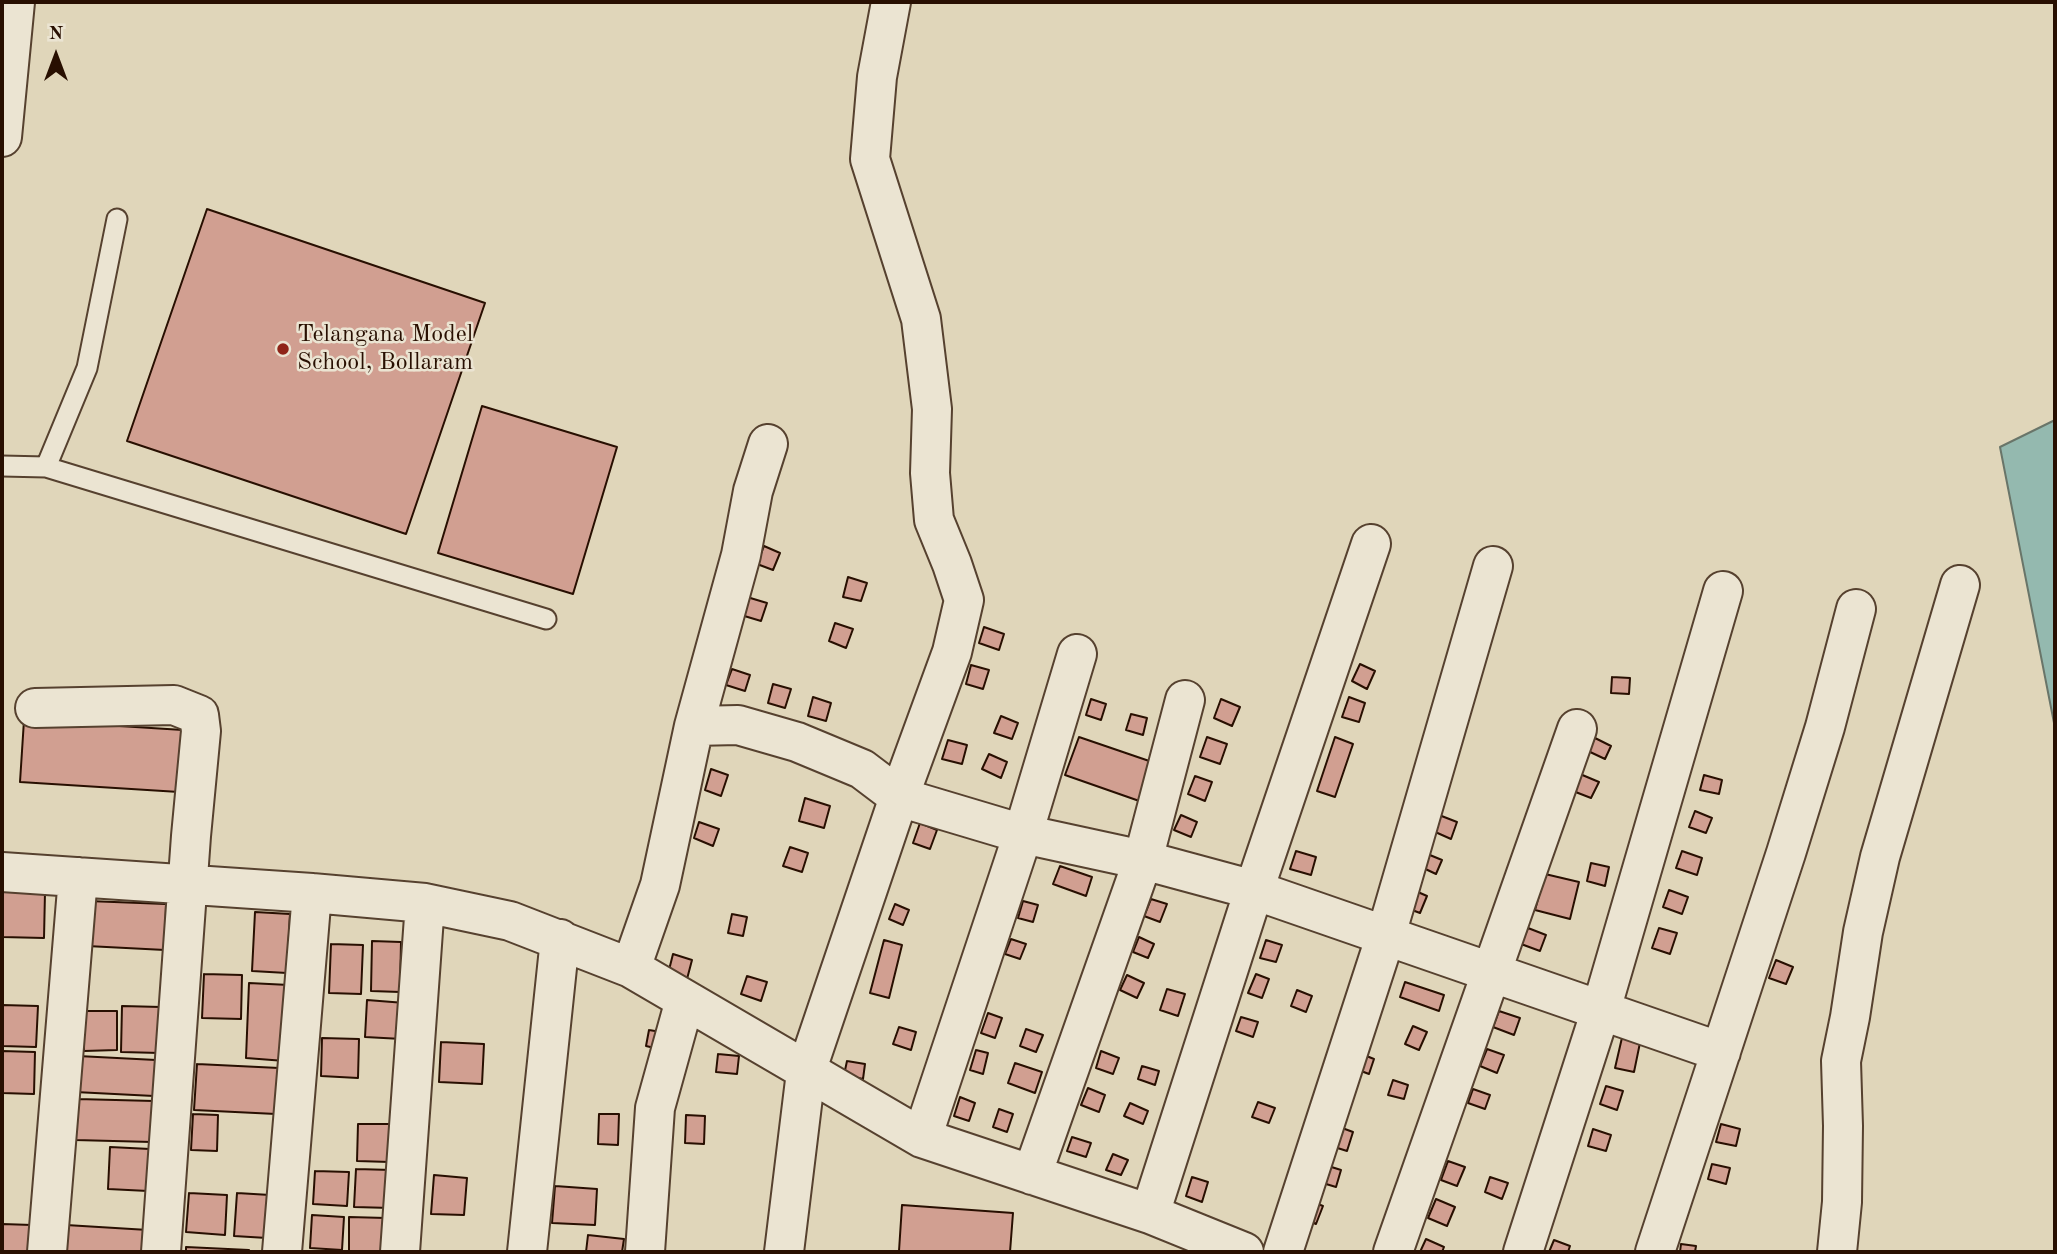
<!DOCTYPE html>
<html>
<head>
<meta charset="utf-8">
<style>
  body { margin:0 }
  #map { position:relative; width:2057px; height:1254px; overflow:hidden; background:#e0d6ba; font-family:"Old Standard TT",serif }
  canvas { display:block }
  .frame { position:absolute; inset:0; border:4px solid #280f01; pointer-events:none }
  .north { position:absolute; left:21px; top:21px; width:70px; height:70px; -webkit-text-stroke:5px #ebe4d2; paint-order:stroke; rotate:0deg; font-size:19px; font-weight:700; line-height:28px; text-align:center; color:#280f01 }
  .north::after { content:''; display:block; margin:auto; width:24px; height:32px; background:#280f01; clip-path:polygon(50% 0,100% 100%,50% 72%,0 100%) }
</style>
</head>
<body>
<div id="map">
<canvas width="2057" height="1254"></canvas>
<div class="frame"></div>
<div class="north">N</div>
</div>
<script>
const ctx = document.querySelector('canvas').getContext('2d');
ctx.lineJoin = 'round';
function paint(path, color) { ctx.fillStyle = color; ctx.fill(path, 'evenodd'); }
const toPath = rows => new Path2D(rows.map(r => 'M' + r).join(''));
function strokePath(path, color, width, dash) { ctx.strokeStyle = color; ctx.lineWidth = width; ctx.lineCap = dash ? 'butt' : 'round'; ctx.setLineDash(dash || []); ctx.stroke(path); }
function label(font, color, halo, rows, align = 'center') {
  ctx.font = font + ' "Old Standard TT",serif'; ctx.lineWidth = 5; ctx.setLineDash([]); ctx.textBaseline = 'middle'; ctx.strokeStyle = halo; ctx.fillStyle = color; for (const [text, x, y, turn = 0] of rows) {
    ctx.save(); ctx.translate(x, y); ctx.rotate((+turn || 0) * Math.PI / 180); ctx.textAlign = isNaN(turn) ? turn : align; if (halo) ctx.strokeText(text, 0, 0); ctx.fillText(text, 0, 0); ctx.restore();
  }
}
const water = toPath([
  [2055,420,2055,728,2000,447,2055,420]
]);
const building = toPath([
  [207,209,485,303,406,534,127,441,207,209],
  [482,406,617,447,573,594,438,553,482,406],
  [764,546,780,553,773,570,757,564,764,546],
  [848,577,867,583,861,601,843,597,848,577],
  [747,597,767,603,761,621,741,615,747,597],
  [835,623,853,629,846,648,829,641,835,623],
  [984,627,1004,634,999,650,979,643,984,627],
  [1360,664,1375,671,1367,689,1352,681,1360,664],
  [971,665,989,670,983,689,966,684,971,665],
  [732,669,750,675,745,691,726,685,732,669],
  [1612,677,1630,678,1629,694,1611,693,1612,677],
  [773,684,791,689,785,708,768,703,773,684],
  [813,697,831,703,826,721,808,716,813,697],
  [1349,697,1365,703,1359,722,1342,717,1349,697],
  [1091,699,1106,704,1101,720,1086,715,1091,699],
  [1221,699,1240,707,1232,726,1214,718,1221,699],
  [1131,714,1147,718,1143,735,1126,730,1131,714],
  [1001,716,1018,723,1012,739,994,733,1001,716],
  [24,720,183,730,179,792,20,782,24,720],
  [1079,737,1158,764,1145,803,1065,775,1079,737],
  [1207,737,1227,744,1220,764,1200,757,1207,737],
  [1335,737,1353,744,1335,797,1317,791,1335,737],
  [1595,738,1611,746,1605,759,1588,751,1595,738],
  [948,740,967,745,962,764,942,759,948,740],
  [989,754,1007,762,1001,778,982,769,989,754],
  [711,769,728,775,721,796,705,790,711,769],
  [1580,774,1599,782,1591,798,1573,791,1580,774],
  [1704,775,1722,780,1719,794,1700,790,1704,775],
  [1195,776,1212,782,1205,801,1188,794,1195,776],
  [805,798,830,806,824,828,799,821,805,798],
  [1695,811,1712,818,1706,833,1689,827,1695,811],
  [1181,815,1197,822,1191,837,1174,830,1181,815],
  [1439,815,1457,822,1451,839,1433,831,1439,815],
  [699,822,719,829,713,846,694,838,699,822],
  [920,823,937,830,930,849,913,843,920,823],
  [790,847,808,853,802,872,783,866,790,847],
  [1296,851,1316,857,1311,875,1290,869,1296,851],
  [1682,851,1702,858,1697,875,1676,868,1682,851],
  [1425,853,1442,860,1436,874,1419,866,1425,853],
  [1591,863,1609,867,1605,886,1587,881,1591,863],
  [1060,866,1092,877,1086,896,1053,884,1060,866],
  [1545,874,1579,882,1570,919,1535,910,1545,874],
  [1411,889,1427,896,1420,913,1404,907,1411,889],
  [1669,890,1688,897,1682,914,1663,907,1669,890],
  [2,891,45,892,44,938,2,937,2,891],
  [1151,899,1167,904,1160,922,1144,916,1151,899],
  [88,901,166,904,165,950,87,946,88,901],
  [1023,901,1038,905,1033,922,1018,918,1023,901],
  [895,904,909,910,903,925,889,919,895,904],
  [255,912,290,914,287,973,252,971,255,912],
  [732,914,747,917,743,936,728,933,732,914],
  [1528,928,1546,935,1540,951,1521,944,1528,928],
  [1659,928,1677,933,1670,954,1652,948,1659,928],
  [1139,937,1154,944,1148,958,1133,952,1139,937],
  [1011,939,1026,944,1020,959,1005,954,1011,939],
  [884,940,902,945,889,998,870,993,884,940],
  [1266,940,1282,945,1276,962,1260,958,1266,940],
  [372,941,401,942,400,992,371,991,372,941],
  [331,944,363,945,361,994,329,993,331,944],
  [673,954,692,960,687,979,668,974,673,954],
  [1776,960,1793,967,1786,984,1769,978,1776,960],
  [204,974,242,975,241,1019,202,1018,204,974],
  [1256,974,1269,979,1262,998,1248,993,1256,974],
  [1127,975,1144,983,1137,998,1120,990,1127,975],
  [747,976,767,982,761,1001,741,994,747,976],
  [1405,982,1444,995,1439,1011,1400,997,1405,982],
  [249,983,289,985,285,1061,246,1058,249,983],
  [1167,989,1185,994,1178,1016,1160,1010,1167,989],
  [1297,990,1312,996,1306,1012,1291,1006,1297,990],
  [367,1000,405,1003,402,1039,365,1037,367,1000],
  [2,1005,38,1006,36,1047,2,1046,2,1005],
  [122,1006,161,1007,160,1053,121,1052,122,1006],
  [84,1011,117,1011,117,1050,84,1051,84,1011],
  [1499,1011,1520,1018,1514,1035,1493,1027,1499,1011],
  [988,1013,1002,1018,995,1038,981,1033,988,1013],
  [1241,1017,1258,1022,1253,1037,1236,1031,1241,1017],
  [1413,1026,1427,1032,1419,1050,1405,1044,1413,1026],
  [899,1027,916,1032,911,1050,893,1044,899,1027],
  [1026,1029,1043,1035,1036,1052,1020,1046,1026,1029],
  [1624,1029,1642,1033,1634,1072,1615,1068,1624,1029],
  [649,1030,667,1033,663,1050,646,1046,649,1030],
  [322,1038,359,1039,358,1078,321,1076,322,1038],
  [441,1042,484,1044,482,1084,439,1082,441,1042],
  [1487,1049,1504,1055,1497,1073,1480,1066,1487,1049],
  [976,1050,988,1053,983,1074,970,1070,976,1050],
  [2,1051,35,1052,34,1094,2,1093,2,1051],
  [1101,1051,1119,1058,1113,1074,1096,1068,1101,1051],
  [1359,1053,1374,1059,1369,1074,1353,1068,1359,1053],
  [718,1054,739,1056,737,1074,716,1072,718,1054],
  [78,1056,156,1060,154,1096,75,1092,78,1056],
  [847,1061,865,1064,863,1079,844,1075,847,1061],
  [1015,1063,1042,1072,1035,1093,1008,1083,1015,1063],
  [197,1064,279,1068,276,1114,194,1110,197,1064],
  [1142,1066,1159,1071,1155,1085,1138,1079,1142,1066],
  [1393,1080,1408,1085,1404,1099,1388,1095,1393,1080],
  [1606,1086,1623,1091,1617,1110,1600,1104,1606,1086],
  [1088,1088,1105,1095,1099,1112,1081,1105,1088,1088],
  [1473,1089,1490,1095,1485,1109,1468,1103,1473,1089],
  [960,1097,975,1103,969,1121,954,1116,960,1097],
  [77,1099,154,1101,152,1142,75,1140,77,1099],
  [1258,1102,1275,1108,1269,1123,1252,1117,1258,1102],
  [1130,1103,1148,1111,1143,1124,1124,1116,1130,1103],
  [999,1109,1013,1114,1007,1132,993,1127,999,1109],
  [193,1114,218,1115,217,1151,191,1150,193,1114],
  [599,1114,619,1114,618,1145,598,1144,599,1114],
  [686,1115,705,1116,704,1144,685,1143,686,1115],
  [358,1124,391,1124,390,1162,357,1161,358,1124],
  [1721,1124,1740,1129,1736,1146,1716,1142,1721,1124],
  [1334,1125,1353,1132,1347,1151,1328,1145,1334,1125],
  [1593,1129,1611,1135,1606,1151,1588,1146,1593,1129],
  [1072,1137,1091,1143,1086,1157,1067,1151,1072,1137],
  [110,1147,150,1149,148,1191,108,1189,110,1147],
  [1113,1154,1128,1160,1121,1175,1106,1170,1113,1154],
  [1448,1161,1465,1167,1457,1186,1441,1180,1448,1161],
  [1322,1164,1341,1170,1336,1187,1316,1181,1322,1164],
  [1712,1164,1730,1168,1726,1184,1708,1179,1712,1164],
  [356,1169,392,1170,391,1208,354,1207,356,1169],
  [315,1171,349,1172,347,1206,313,1204,315,1171],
  [434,1175,467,1178,464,1215,431,1214,434,1175],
  [1192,1177,1208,1182,1202,1202,1186,1196,1192,1177],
  [1490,1177,1508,1183,1502,1199,1485,1192,1490,1177],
  [555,1186,597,1189,595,1225,552,1223,555,1186],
  [189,1193,227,1195,225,1235,186,1232,189,1193],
  [237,1193,270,1195,267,1238,234,1236,237,1193],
  [1436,1199,1455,1207,1447,1226,1428,1218,1436,1199],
  [1308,1200,1323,1206,1316,1224,1302,1218,1308,1200],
  [902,1205,1013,1213,1010,1252,899,1251,902,1205],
  [312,1215,344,1217,342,1250,310,1248,312,1215],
  [349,1217,386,1218,386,1252,349,1252,349,1217],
  [2,1224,32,1225,31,1252,2,1252,2,1224],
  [66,1225,148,1230,147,1252,64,1252,66,1225],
  [588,1235,624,1239,622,1252,586,1252,588,1235],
  [1426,1239,1444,1247,1442,1252,1420,1252,1426,1239],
  [1554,1240,1570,1246,1568,1252,1549,1252,1554,1240],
  [1681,1244,1696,1246,1695,1252,1680,1252,1681,1244],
  [186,1247,249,1250,249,1252,186,1252,186,1247]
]);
const lane = toPath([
  [2,466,46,467,546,619],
  [46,467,87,368,117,219]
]);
const street = toPath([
  [2,137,15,2],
  [35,708,174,705,199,715,201,731,191,836,161,1252],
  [694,726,738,725,797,742,862,769,899,797,1023,834,1143,860,1254,890,1721,1052],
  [2,872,312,893,425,903,510,921,631,968,922,1138,1150,1214,1244,1252],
  [631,968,660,885,694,726,741,555,753,491,768,444],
  [922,1138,1023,834,1077,654],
  [1032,1175,1143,860,1185,700],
  [1150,1214,1254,890,1371,544],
  [47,1252,78,877],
  [282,1252,312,893],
  [400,1252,425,903],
  [527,1252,560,939],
  [645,1252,655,1108,685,1000],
  [784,1252,806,1072,899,797,952,652,964,600,952,564,934,520,930,473,932,409,921,319,870,159,877,77,891,2],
  [1283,1252,1386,935,1493,566],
  [1393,1252,1577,729],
  [1523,1252,1601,1010,1723,591],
  [1655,1252,1786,853,1825,727,1856,609],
  [1837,1252,1842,1202,1843,1126,1841,1061,1850,1017,1863,932,1880,857,1960,585]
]);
const markers = [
  [283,349,7,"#8f2418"]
];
const poiNames = [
  ["Telangana Model",297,335],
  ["School, Bollaram",297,363]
];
paint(water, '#94b9af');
strokePath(water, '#697569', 2);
paint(building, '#d19f91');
strokePath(building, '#280f01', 2);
strokePath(lane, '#56412f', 23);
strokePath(street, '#56412f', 42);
strokePath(lane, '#ebe4d2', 19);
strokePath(street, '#ebe4d2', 38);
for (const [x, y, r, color] of markers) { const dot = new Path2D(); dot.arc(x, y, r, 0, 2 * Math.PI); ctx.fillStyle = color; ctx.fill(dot); strokePath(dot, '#ebe4d2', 2.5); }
label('24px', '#280f01', '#ebe4d2', poiNames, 'left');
</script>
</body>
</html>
